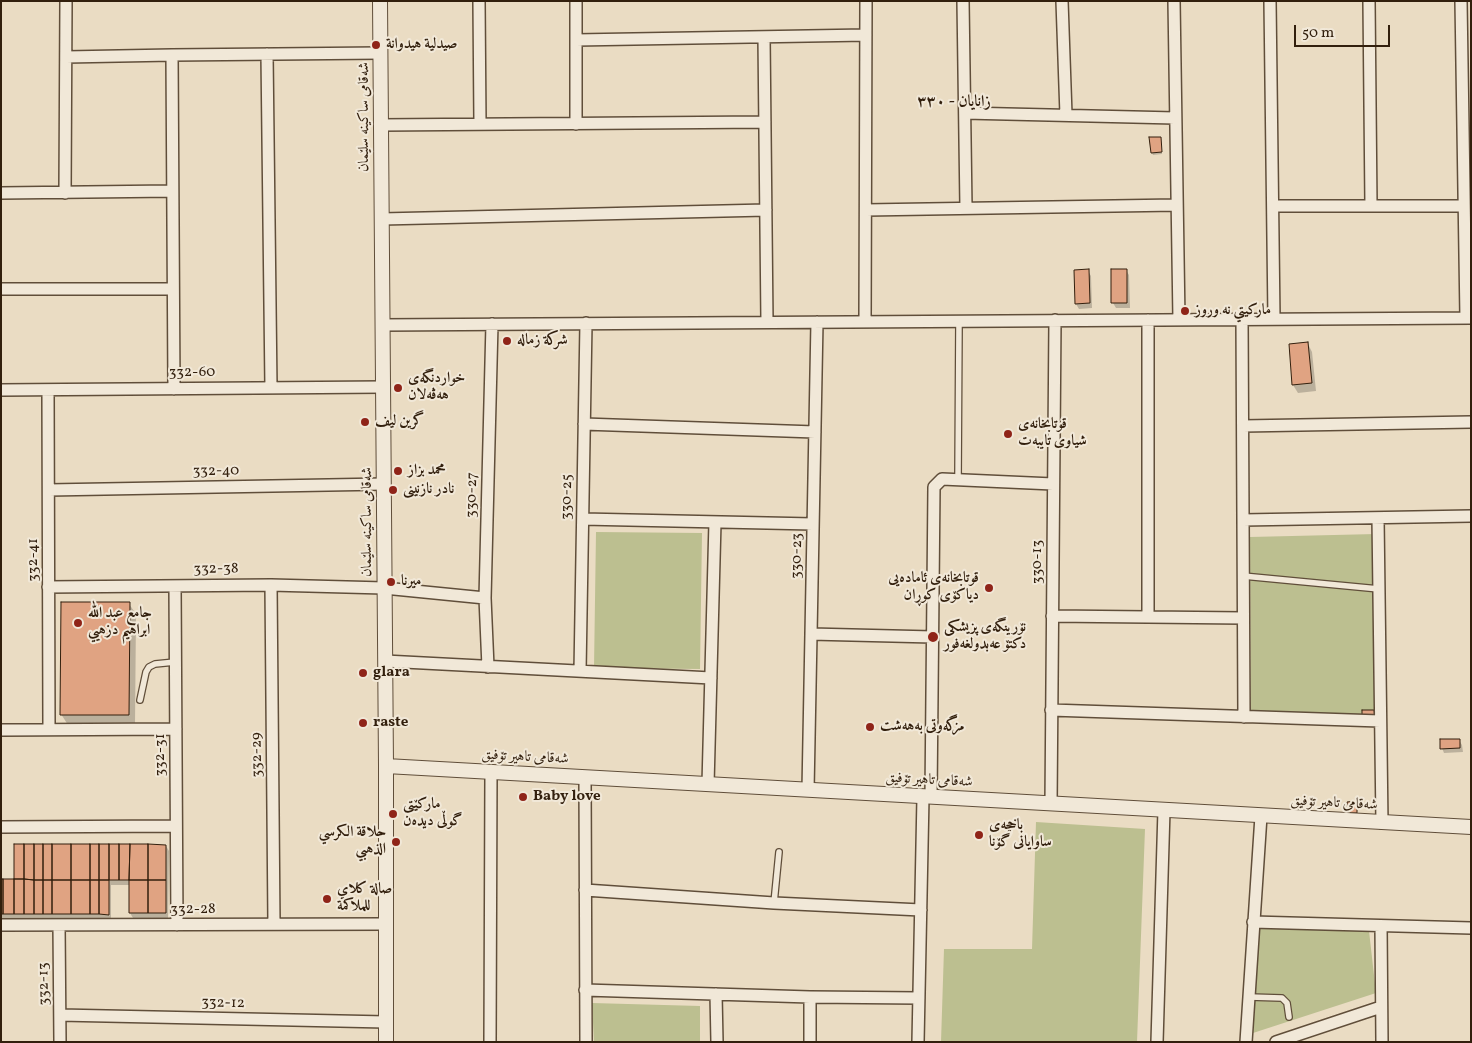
<!DOCTYPE html>
<html>
<head>
<meta charset="utf-8">
<style>
  body { margin:0 }
  #map { position:relative; width:1472px; height:1043px; overflow:hidden; background:#eadcc3; font-family:Vollkorn,serif }
  canvas { display:block }
  .frame { position:absolute; inset:0; border:2px solid #321f0d; pointer-events:none }
  .scale { position:absolute; left:1294px; top:25px; width:96px; height:22px; box-sizing:border-box; border:2px solid #321f0d; border-top:0; padding-left:6px; font-size:15px; line-height:18px; white-space:nowrap; color:#321f0d; -webkit-text-stroke:4px #f1e8d8; paint-order:stroke }
</style>
</head>
<body>
<div id="map">
<canvas width="1472" height="1043"></canvas>
<div class="frame"></div>
<div class="scale">50 m</div>
</div>
<script>
const ctx = document.querySelector('canvas').getContext('2d');
ctx.lineJoin = 'round';
function paint(path, color) { ctx.fillStyle = color; ctx.fill(path, 'evenodd'); }
const toPath = rows => new Path2D(rows.map(r => 'M' + r).join(''));
function strokePath(path, color, width, dash) { ctx.strokeStyle = color; ctx.lineWidth = width; ctx.lineCap = dash ? 'butt' : 'round'; ctx.setLineDash(dash || []); ctx.stroke(path); }
function label(font, color, halo, rows, align = 'center') {
  ctx.font = font + ' Vollkorn,Amiri,serif'; ctx.lineWidth = 4; ctx.setLineDash([]); ctx.textBaseline = 'middle'; ctx.strokeStyle = halo; ctx.fillStyle = color; for (const [text, x, y, turn = 0] of rows) {
    ctx.save(); ctx.translate(x, y); ctx.rotate((+turn || 0) * Math.PI / 180); ctx.textAlign = isNaN(turn) ? turn : align; if (halo) ctx.strokeText(text, 0, 0); ctx.fillText(text, 0, 0); ctx.restore();
  }
}
const green = toPath([
  [596,532,702,533,700,669,594,668],
  [1376,534,1376,718,1251,713,1250,537],
  [1036,822,1145,829,1137,1042,941,1042,944,949,1032,949],
  [1258,926,1369,931,1376,993,1253,1033],
  [592,1003,700,1006,700,1042,594,1042]
]);
const shadow = toPath([
  [1160,138,1162,154,1153,155,1152,153],
  [1126,270,1129,275,1130,308,1116,308,1113,303],
  [1088,271,1091,276,1092,308,1079,309,1076,304],
  [1308,344,1312,352,1316,391,1298,393,1293,385],
  [129,604,136,614,135,725,68,725,61,714],
  [1459,740,1462,745,1463,752,1444,753,1442,748],
  [166,846,169,851,168,918,133,918,130,913,131,885,111,885,111,919,1,919,1,881,15,881]
]);
const building = toPath([
  [1149,137,1161,137,1162,152,1151,153,1149,137],
  [1089,269,1090,303,1075,304,1074,270,1089,269],
  [1111,269,1127,269,1127,303,1111,303,1111,269],
  [1308,342,1312,383,1292,385,1289,344,1308,342],
  [61,602,130,602,129,715,60,715,61,602],
  [1362,710,1374,710,1375,717,1362,717,1362,710],
  [1440,739,1460,739,1460,748,1440,749,1440,739],
  [1357,801,1357,813,1348,813,1347,802,1357,801],
  [14,844,24,844,24,879,14,879,14,844],
  [24,844,34,844,34,880,24,879,24,844],
  [34,844,43,844,43,880,34,880,34,844],
  [43,844,52,844,52,880,43,880,43,844],
  [52,844,71,844,71,880,52,880,52,844],
  [71,844,90,844,90,880,71,880,71,844],
  [90,844,99,844,99,880,90,880,90,844],
  [99,844,109,844,109,880,99,880,99,844],
  [109,844,119,844,119,880,109,880,109,844],
  [119,844,130,844,129,880,119,880,119,844],
  [130,844,148,844,148,880,129,880,130,844],
  [148,844,166,845,166,880,148,880,148,844],
  [1,879,3,879,3,914,1,914,1,879],
  [3,879,14,879,14,914,3,914,3,879],
  [14,879,24,879,24,914,14,914,14,879],
  [24,879,34,880,34,914,24,914,24,879],
  [34,880,43,880,43,914,34,914,34,880],
  [43,880,52,880,52,914,43,914,43,880],
  [52,880,71,880,71,914,52,914,52,880],
  [71,880,90,880,90,914,71,914,71,880],
  [90,880,99,880,99,914,90,914,90,880],
  [99,880,109,880,109,915,99,914,99,880],
  [129,880,148,880,148,913,129,913,129,880],
  [148,880,166,880,166,913,148,913,148,880]
]);
const service = toPath([
  [958,479,959,321],
  [1243,576,1379,589],
  [140,700,146,672,149,667,155,664,175,662],
  [774,903,779,852],
  [1249,997,1282,998,1287,1003,1289,1017]
]);
const minor = toPath([
  [479,1,480,124],
  [576,1,576,124],
  [963,1,966,208],
  [1062,1,1066,115],
  [1174,1,1179,320],
  [1270,1,1274,319],
  [1369,1,1371,206],
  [1461,1,1466,318],
  [764,37,767,322],
  [576,40,866,35],
  [267,54,271,388],
  [172,55,174,389],
  [66,57,172,55,381,53],
  [965,113,1175,118],
  [381,125,765,122],
  [1,193,172,191],
  [65,193,66,1],
  [1273,206,1464,206],
  [866,210,1176,205],
  [382,219,766,210],
  [1,289,173,289],
  [1242,319,1244,717],
  [1148,320,1148,617],
  [865,321,866,1],
  [383,325,1471,318],
  [1,390,383,387],
  [48,390,49,729],
  [584,424,815,432],
  [1243,426,1471,422],
  [49,490,384,484],
  [1378,518,1382,823],
  [583,519,813,524],
  [1243,520,1471,516],
  [271,585,274,924],
  [175,586,177,925],
  [48,587,271,585,384,588,485,598],
  [1052,616,1243,618],
  [811,634,933,637],
  [385,661,711,678],
  [488,667,485,598,492,324],
  [580,671,586,323],
  [1051,710,1380,721],
  [1,730,176,729],
  [585,778,586,1042],
  [708,784,715,522],
  [808,790,817,322],
  [931,797,934,487,942,479,1053,484],
  [1051,804,1055,320],
  [1,827,176,826],
  [585,890,774,903,921,910],
  [1253,922,1471,928],
  [1,925,386,924],
  [59,925,60,1042],
  [1381,926,1382,1042],
  [585,990,810,997,919,998],
  [716,994,717,1042],
  [810,997,810,1042],
  [60,1015,386,1022],
  [490,1042,491,772],
  [918,1042,923,797],
  [1157,1042,1164,810],
  [1246,1042,1261,816],
  [1276,1042,1381,1007]
]);
const tertiary = toPath([
  [380,1,386,766,386,1042],
  [386,766,1471,827]
]);
const markers = [
  [376,45,5,"#8f2418"],
  [1185,311,5,"#8f2418"],
  [507,341,5,"#8f2418"],
  [398,388,5,"#8f2418"],
  [365,422,5,"#8f2418"],
  [1008,434,5,"#8f2418"],
  [398,471,5,"#8f2418"],
  [393,490,5,"#8f2418"],
  [391,582,5,"#8f2418"],
  [989,588,5,"#8f2418"],
  [78,623,5,"#8f2418"],
  [933,637,6,"#8f2418"],
  [363,673,5,"#8f2418"],
  [363,723,5,"#8f2418"],
  [870,727,5,"#8f2418"],
  [523,797,5,"#8f2418"],
  [393,814,5,"#8f2418"],
  [979,835,5,"#8f2418"],
  [396,842,5,"#8f2418"],
  [327,899,5,"#8f2418"]
];
const poiNames = [
  ["صيدلية هيدوانة",386,45],
  ["ماركيتي نه وروز",1195,311],
  ["شركة زماله",517,341],
  ["خواردنگەی",408,379],
  ["هەڤەلان",408,396],
  ["گرین لیف",375,422],
  ["قوتابخانەی",1018,425],
  ["شیاوی تایبەت",1018,442],
  ["محمد بزاز",408,471],
  ["نادر نازنینی",403,490],
  ["قوتابخانەی ئامادەیی",979,579,"right"],
  ["دیاکۆی کوڕان",979,596,"right"],
  ["ميرنا",401,582],
  ["جامع عبد الله",88,614],
  ["ابراهيم دزهيي",88,631],
  ["نۆرینگەی پزیشکی",944,628],
  ["دکتۆ عەبدولغەفور",944,645],
  ["glara",373,673],
  ["raste",373,723],
  ["مزگەوتی بەهەشت",880,727],
  ["Baby love",533,797],
  ["مارکێتی",403,805],
  ["گوڵی دیدەن",403,822],
  ["باخچەی",989,826],
  ["ساوایانی گۆنا",989,843],
  ["حلاقة الكرسي",386,833,"right"],
  ["الذهبي",386,850,"right"],
  ["صالة كلاي",337,890],
  ["للملاكمة",337,907]
];
const streetNames = [
  ["شەقامی ساکینە سلێمان",365,117,-90],
  ["332-60",192,373],
  ["332-40",216,472,-1],
  ["330-27",473,495,-89],
  ["330-25",568,497,-89],
  ["شەقامی ساکینە سلێمان",368,522,-90],
  ["330-23",798,556,-89],
  ["332-41",34,560,-90],
  ["330-13",1038,562,-90],
  ["332-38",216,570,-1],
  ["332-31",161,755,-90],
  ["332-29",258,755,-91],
  ["شەقامی تاهیر تۆفیق",525,758,3],
  ["شەقامی تاهیر تۆفیق",929,781,3],
  ["شەقامی تاهیر تۆفیق",1334,804,3],
  ["332-28",193,910],
  ["332-13",45,984,-91],
  ["332-12",223,1004,1]
];
const neighbourhoodNames = [
  ["زانایان - ٣٣٠",954,103]
];
paint(green, '#bcbf90');
paint(shadow, '#0003');
paint(building, '#e0a382');
strokePath(building, '#321f0d', 1);
strokePath(service, '#604e3a', 8);
strokePath(minor, '#604e3a', 14);
strokePath(tertiary, '#604e3a', 16);
strokePath(service, '#f1e8d8', 5.5);
strokePath(minor, '#f1e8d8', 11);
strokePath(tertiary, '#f1e8d8', 14);
for (const [x, y, r, color] of markers) { const dot = new Path2D(); dot.arc(x, y, r, 0, 2 * Math.PI); ctx.fillStyle = color; ctx.fill(dot); strokePath(dot, '#f1e8d8', 2); }
label('bold 15px', '#321f0d', '#f1e8d8', poiNames, 'left');
label('15px', '#321f0d', '#f1e8d8', streetNames);
label('bold 16px', '#321f0d', '#f1e8d8', neighbourhoodNames);
</script>
</body>
</html>
